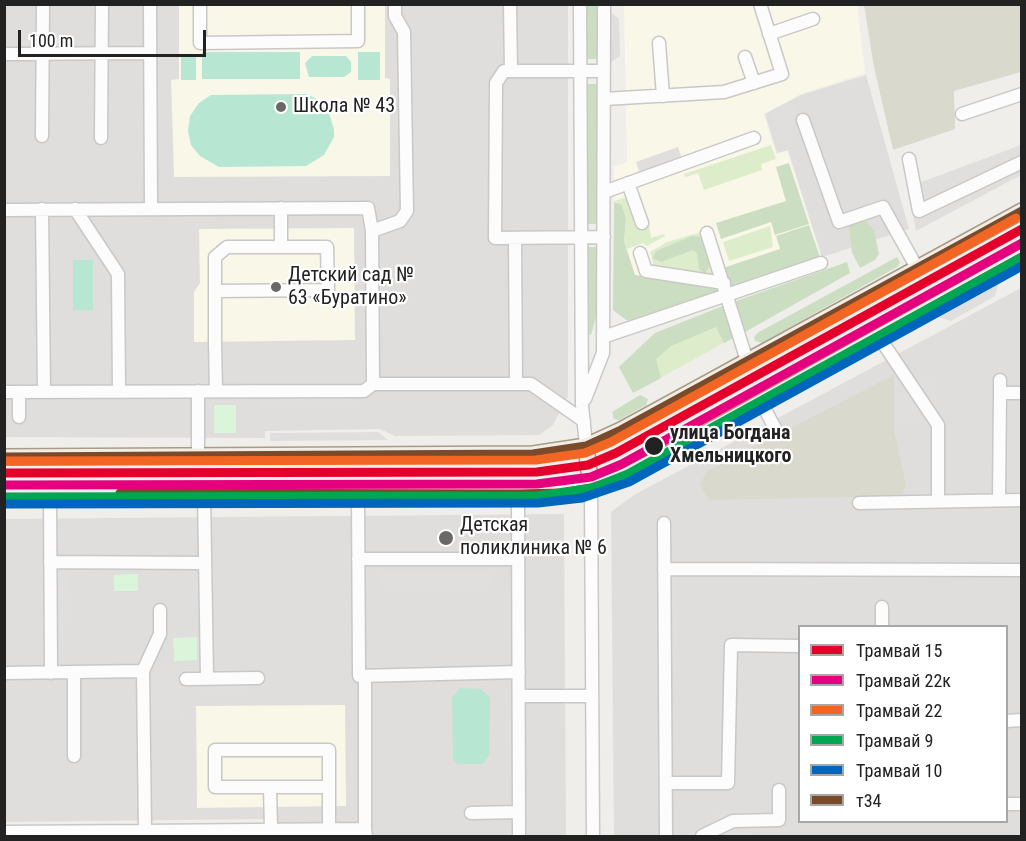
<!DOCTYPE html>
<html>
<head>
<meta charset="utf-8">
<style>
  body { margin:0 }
  #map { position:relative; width:1026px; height:841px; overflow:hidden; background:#f0eeeb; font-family:"Roboto Condensed",sans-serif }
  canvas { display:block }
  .frame { position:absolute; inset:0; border:6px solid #222; pointer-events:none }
  .legend { position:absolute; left:798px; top:625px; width:210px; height:198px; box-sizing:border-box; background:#fff; border:2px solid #a7a7a7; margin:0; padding:8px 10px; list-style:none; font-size:18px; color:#222 }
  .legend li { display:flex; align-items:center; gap:12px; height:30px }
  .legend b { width:30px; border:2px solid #a7a7a7 }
  .scale { position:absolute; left:18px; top:30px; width:188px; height:27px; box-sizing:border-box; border:3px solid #222; border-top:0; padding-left:8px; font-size:18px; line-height:21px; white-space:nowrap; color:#222; -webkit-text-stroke:4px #fff; paint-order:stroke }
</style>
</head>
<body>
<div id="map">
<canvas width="1026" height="841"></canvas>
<div class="frame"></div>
<ul class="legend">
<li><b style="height:8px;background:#e4002b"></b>Трамвай 15</li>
<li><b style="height:8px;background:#e5007d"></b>Трамвай 22к</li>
<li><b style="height:8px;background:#f26522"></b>Трамвай 22</li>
<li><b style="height:8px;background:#00a651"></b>Трамвай 9</li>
<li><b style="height:8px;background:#0065bd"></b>Трамвай 10</li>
<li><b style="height:8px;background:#7a4b2a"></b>т34</li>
</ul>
<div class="scale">100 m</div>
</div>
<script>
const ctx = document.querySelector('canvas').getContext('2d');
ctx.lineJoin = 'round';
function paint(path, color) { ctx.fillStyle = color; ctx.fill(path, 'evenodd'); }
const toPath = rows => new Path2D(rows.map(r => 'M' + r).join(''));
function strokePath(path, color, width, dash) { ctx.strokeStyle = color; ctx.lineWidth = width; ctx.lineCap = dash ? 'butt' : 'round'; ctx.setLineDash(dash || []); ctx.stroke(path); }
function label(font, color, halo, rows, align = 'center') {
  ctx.font = font + ' "Roboto Condensed",sans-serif'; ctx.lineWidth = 4.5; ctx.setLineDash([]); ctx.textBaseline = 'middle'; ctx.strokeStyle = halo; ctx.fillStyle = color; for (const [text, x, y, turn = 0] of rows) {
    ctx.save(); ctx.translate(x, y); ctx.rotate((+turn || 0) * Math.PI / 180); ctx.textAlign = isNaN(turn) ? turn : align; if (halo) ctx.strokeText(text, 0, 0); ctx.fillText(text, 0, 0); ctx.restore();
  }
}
const residential = toPath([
  [5,5,568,5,568,396,553,425,539,435,395,436,380,429,265,431,265,438,5,437],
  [866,75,909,229,822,257,788,150,777,153,765,114,801,95],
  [1021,288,1021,836,614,836,611,512,634,495],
  [800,626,1006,626,1006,822,800,822],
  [564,514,566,836,267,836,266,819,5,822,4,519]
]);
const education = toPath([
  [179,5,385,5,385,78,390,79,390,176,174,177,171,80,179,79],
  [624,5,857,5,865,73,801,94,764,114,776,154,787,151,821,257,629,322,613,310,614,167,627,162],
  [354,228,355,340,194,342,194,292,200,283,199,229],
  [345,705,346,806,197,808,196,706]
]);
const construction = toPath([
  [864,5,1021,5,1021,72,954,91,955,129,893,150,874,67],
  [894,375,894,429,906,486,901,496,709,500,700,485,707,471]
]);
const grass = toPath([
  [771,145,776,159,761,164,762,170,704,190,698,173,685,177,684,174],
  [627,197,636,228,649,224,651,238,664,234,665,236,647,246,643,243,627,249,624,241,626,218,621,204,614,201],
  [770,226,773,247,729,261,723,242],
  [701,232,714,271,704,278,654,266,650,252,667,242],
  [723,306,733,338,633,393,619,367,655,333]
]);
const forest = toPath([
  [586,5,597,5,597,59,585,59],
  [586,84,597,84,597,224,586,224],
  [789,163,809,224,775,235,771,222,721,239,716,223,786,201,776,167],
  [614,202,621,204,626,218,624,241,635,275,719,287,720,291,629,322,613,310],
  [866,221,874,230,879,254,875,260,860,268,852,253,849,226],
  [809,225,820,257,730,287,723,268,780,249,776,236],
  [692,236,701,237,711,263,705,274,699,269,697,253,693,250,661,262,653,258,656,251],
  [586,247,598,247,598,309,591,335,587,334],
  [897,257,900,263,897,267,762,343,755,341,754,337,759,332],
  [847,262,850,273,745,332,736,301],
  [723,306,733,338,724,343,716,327,671,346,656,359,661,378,633,393,619,367,655,333],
  [640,395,648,399,646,405,619,420,614,419,612,412]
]);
const park = toPath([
  [214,405,236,405,236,433,214,433],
  [138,574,138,591,114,591,114,575],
  [197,637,197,660,174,661,173,638]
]);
const pitch = toPath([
  [202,52,300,52,300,79,202,79],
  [358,52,380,52,380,80,358,80],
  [181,55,196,55,196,80,181,80],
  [312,56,346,56,351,62,351,72,344,77,309,77,305,63],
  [306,94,319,100,328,109,334,130,334,137,324,155,306,166,219,167,200,156,191,145,188,131,190,116,199,103,211,95],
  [73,260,93,260,93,310,73,310],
  [460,688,481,689,490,698,489,755,483,764,458,764,453,759,452,698]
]);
const parking = toPath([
  [610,12,619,19,620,56,610,63],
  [793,100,803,133,779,139,771,112],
  [1021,145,1021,175,916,231,908,187],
  [678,147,682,159,640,174,636,162],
  [999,282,995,296,951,321,938,317],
  [903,382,936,382,936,423,903,423],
  [260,398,353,398,353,406,260,406],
  [378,432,388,440,270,441,270,433],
  [55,571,67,571,63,665,55,665],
  [377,573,494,573,490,585,383,586],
  [668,576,677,576,677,671,667,671],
  [152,666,181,666,182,718,153,718],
  [201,682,247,683,247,696,201,695],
  [515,714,515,797,505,793,506,718],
  [712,810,760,811,759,836,712,836]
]);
const minor = toPath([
  [150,4,151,209],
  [200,4,200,43,358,41,358,4],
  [510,4,511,71,504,71,496,83,495,238,604,237],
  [580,4,582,405,586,446],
  [769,34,813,19],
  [659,43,663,96],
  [4,54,150,53],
  [745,57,754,83],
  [511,71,604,71],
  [604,99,724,92,782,74,760,4],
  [962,114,1022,94],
  [803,120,839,222,883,207,917,268],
  [42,136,43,4],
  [101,138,102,4],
  [909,159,919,211,1022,162],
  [628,183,642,223],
  [604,192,754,138],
  [281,208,281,247],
  [42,209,44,392],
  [75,209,118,274,119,391],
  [4,210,368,208,372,231,373,384],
  [372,231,400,221,407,211,404,32,395,16,395,4],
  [707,233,747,361],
  [515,238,516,384],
  [640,253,646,271,724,283],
  [215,291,328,290,327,247,227,247,215,257,215,343,216,391],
  [603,337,821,263],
  [879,337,938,425,938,501],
  [198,391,198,456],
  [4,392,364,391,373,384,531,384,584,421],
  [19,392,19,417],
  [1000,393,1000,380],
  [585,399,603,353,604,4],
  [761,402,776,430],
  [591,488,593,836],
  [50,493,51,673],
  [204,493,207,678],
  [358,494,359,676,519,672],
  [518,494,519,836],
  [999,500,1000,393,1022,393],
  [859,503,1022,500],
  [664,523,666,836],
  [358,559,518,559],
  [50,562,204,563],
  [664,569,1022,570],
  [882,626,882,607],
  [143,671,160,634,160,610],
  [74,672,74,756],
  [4,673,143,671,145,831,4,832],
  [365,676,365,829],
  [186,679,258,678],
  [519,696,592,696],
  [1006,721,1022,720],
  [666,783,728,783,731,645,800,646],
  [270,787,271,829],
  [329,787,215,787,215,750,329,750,329,829],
  [1006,804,1022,804],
  [471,813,519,812],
  [145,831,365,829,366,836],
  [702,836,733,821,779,820,779,790]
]);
const major = toPath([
  [586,446,591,488],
  [4,457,533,454,586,446,621,430,1022,211],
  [4,493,518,494,562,493,591,488,621,478,668,454,1022,257]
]);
const bus1 = toPath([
  [4,457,533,454,586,446,621,430,1022,211],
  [120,493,518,494,562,493,591,488,621,478,668,454,1022,257]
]);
const tram1 = toPath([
  [4,473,537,472,588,465,616,453,1022,229]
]);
const tram2 = toPath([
  [4,485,537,484,591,477,622,464,1022,243]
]);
const tram3 = toPath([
  [4,461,536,460,585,453,611,442,1016,218]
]);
const tram4 = toPath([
  [4,497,537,496,593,488,628,474,1022,257]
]);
const tram5 = toPath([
  [4,504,538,503,582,498,629,482,1022,266]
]);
const markers = [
  [281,107,6,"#6a6968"],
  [276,287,6,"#6a6968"],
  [654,446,10,"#222"],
  [446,538,8,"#6a6968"]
];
const poiNames = [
  ["Школа № 43",293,107],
  ["Детский сад №",288,276],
  ["63 «Буратино»",288,299],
  ["Детская",460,526],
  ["поликлиника № 6",460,549]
];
const stopNames = [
  ["улица Богдана",670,434],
  ["Хмельницкого",670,457]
];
paint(residential, '#dfdedc');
paint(education, '#f8f7e8');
paint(construction, '#d9d9cd');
paint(grass, '#ddeccb');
paint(forest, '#cbdec1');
paint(park, '#daf5da');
paint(pitch, '#b7e6d2');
paint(parking, '#e0dfde');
strokePath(minor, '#c9c8c7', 15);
strokePath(major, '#a79c86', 18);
strokePath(minor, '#fdfcfc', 12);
strokePath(major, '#f3ede7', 15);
strokePath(bus1, '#7a4b2a', 9);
strokePath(tram1, '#e4002b', 9);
strokePath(tram2, '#e5007d', 9);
strokePath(tram3, '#f26522', 9);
strokePath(tram4, '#00a651', 9);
strokePath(tram5, '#0065bd', 9);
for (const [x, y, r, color] of markers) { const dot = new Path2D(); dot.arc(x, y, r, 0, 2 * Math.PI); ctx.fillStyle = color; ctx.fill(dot); strokePath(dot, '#fff', 2); }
label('20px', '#222', '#fff', poiNames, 'left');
label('bold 20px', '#222', '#fff', stopNames, 'left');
</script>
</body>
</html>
